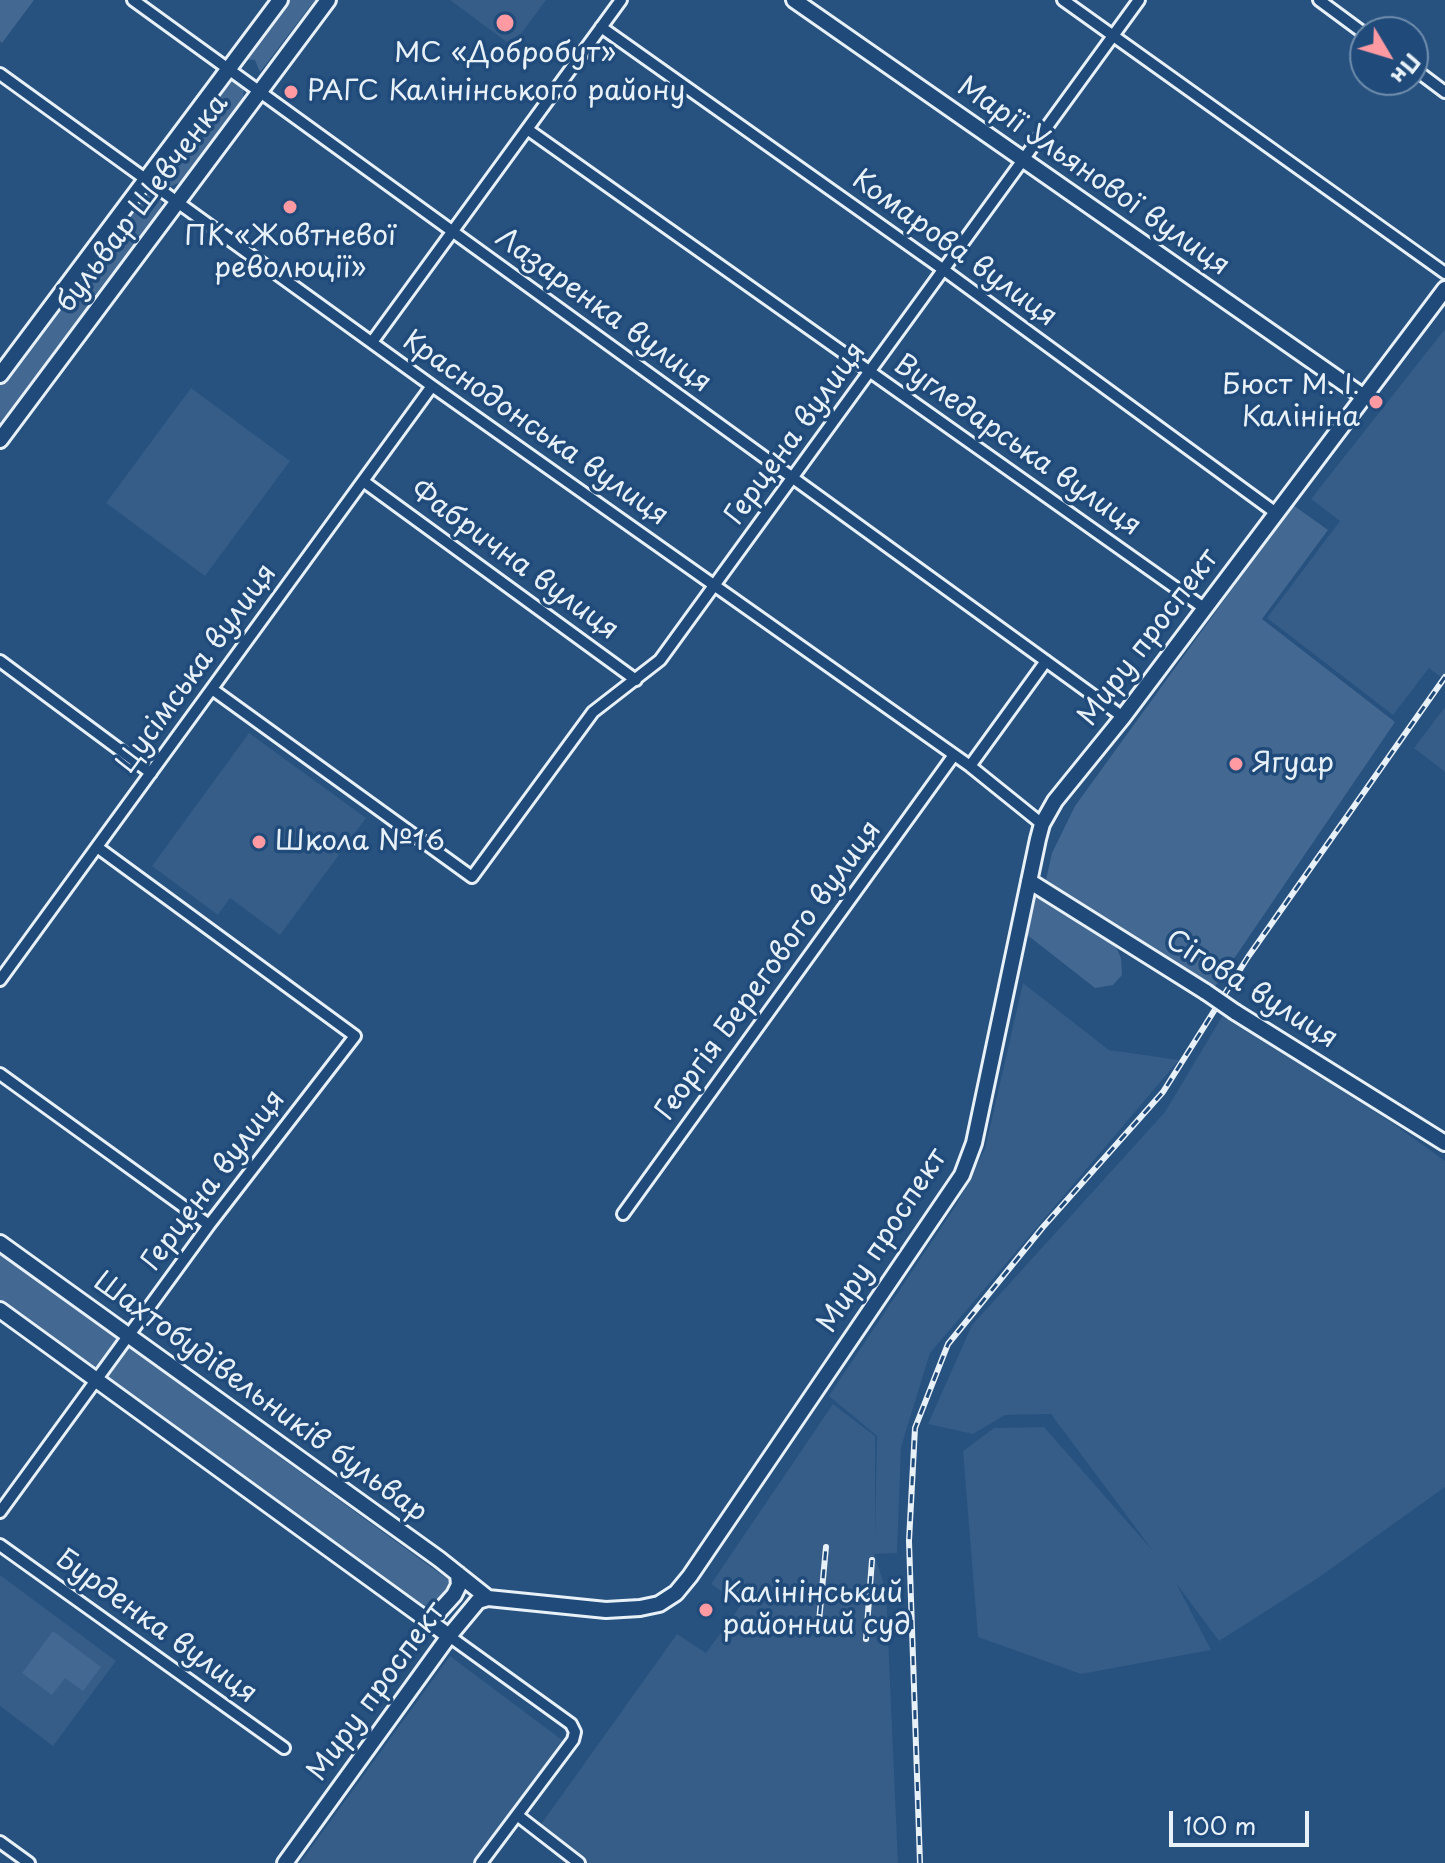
<!DOCTYPE html>
<html>
<head>
<meta charset="utf-8">
<style>
  body { margin:0 }
  #map { position:relative; width:1445px; height:1863px; overflow:hidden; background:#27517f; font-family:"Playpen Sans",sans-serif }
  canvas { display:block }
  .north { position:absolute; left:1349px; top:16px; width:80px; height:80px; box-sizing:border-box; background:#1f4a7a; border:2px solid #6f8dac; border-radius:50%; rotate:128deg; font-size:22px; font-weight:700; line-height:32px; text-align:center; color:#e8f1f8 }
  .north::after { content:''; display:block; margin:auto; width:28px; height:36px; background:#ff9aa2; clip-path:polygon(50% 0,100% 100%,50% 72%,0 100%) }
  .scale { position:absolute; left:1169px; top:1811px; width:140px; height:36px; box-sizing:border-box; border:4px solid #e8f1f8; border-top:0; padding-left:10px; font-size:24px; line-height:28px; white-space:nowrap; color:#e8f1f8; -webkit-text-stroke:6px #1f4a7a; paint-order:stroke }
</style>
</head>
<body>
<div id="map">
<canvas width="1445" height="1863"></canvas>
<div class="north">Пн</div>
<div class="scale">100 m</div>
</div>
<script>
const ctx = document.querySelector('canvas').getContext('2d');
ctx.lineJoin = 'round';
function paint(path, color) { ctx.fillStyle = color; ctx.fill(path, 'evenodd'); }
const toPath = rows => new Path2D(rows.map(r => 'M' + r).join(''));
function strokePath(path, color, width, dash) { ctx.strokeStyle = color; ctx.lineWidth = width; ctx.lineCap = dash ? 'butt' : 'round'; ctx.setLineDash(dash || []); ctx.stroke(path); }
function label(font, color, halo, rows, align = 'center') {
  ctx.font = font + ' "Playpen Sans",sans-serif'; ctx.lineWidth = 7; ctx.setLineDash([]); ctx.textBaseline = 'middle'; ctx.strokeStyle = halo; ctx.fillStyle = color; for (const [text, x, y, turn = 0] of rows) {
    ctx.save(); ctx.translate(x, y); ctx.rotate((+turn || 0) * Math.PI / 180); ctx.textAlign = isNaN(turn) ? turn : align; if (halo) ctx.strokeText(text, 0, 0); ctx.fillText(text, 0, 0); ctx.restore();
  }
}
const built = toPath([
  [450,0,546,0,512,46],
  [1445,329,1445,680,1429,668,1393,715,1267,618,1340,521,1311,499],
  [191,388,290,461,205,576,106,503],
  [1445,707,1445,772,1414,748],
  [249,733,366,818,280,935,230,898,218,915,152,866],
  [1023,983,1109,1050,1179,1060,930,1353,901,1447,897,1553,874,1554,886,1590,898,1863,587,1863,539,1827,677,1634,706,1653,741,1605,711,1584,833,1404,875,1436,875,1538,877,1436,829,1396,955,1207,985,1149],
  [1223,1015,1391,1122,1445,1161,1445,1487,1318,1578,1219,1641,1176,1583,1211,1650,1081,1674,978,1637,963,1451,994,1428,1044,1427,1153,1551,1051,1414,1005,1415,973,1434,928,1424,972,1325,1165,1112],
  [0,1575,116,1661,53,1746,0,1706],
  [450,1656,566,1743,474,1863,300,1863]
]);
const green = toPath([
  [0,0,34,0,2,43,0,41],
  [287,0,315,0,260,72,255,60,243,59],
  [230,79,244,87,243,98,181,182,166,188,159,182,156,173,225,82],
  [151,191,160,197,162,202,159,214,0,429,0,383,139,197],
  [1293,505,1328,530,1262,619,1395,722,1214,988,1046,880,1052,853,1075,806],
  [1043,889,1108,930,1121,958,1122,975,1113,985,1095,988,1026,934,1024,921,1032,894],
  [0,1254,449,1580,449,1590,430,1611,426,1609,0,1302],
  [53,1631,101,1667,83,1691,65,1678,52,1695,22,1673]
]);
const street = toPath([
  [133,0,1123,717],
  [1063,0,1445,273],
  [1319,0,1365,34],
  [601,27,944,270,1276,513],
  [1413,68,1445,92],
  [0,74,432,386,970,766,1042,824],
  [527,129,1204,608],
  [372,342,621,0],
  [363,481,636,680],
  [0,661,151,773],
  [212,689,472,877,593,712,660,660,1139,0],
  [970,766,1046,661],
  [0,980,432,386],
  [0,1074,209,1225],
  [623,1214,954,755],
  [0,1512,209,1225,355,1036,97,847],
  [0,1545,284,1748],
  [449,1636,571,1724,575,1732,573,1740,481,1863],
  [517,1815,579,1863],
  [0,1842,29,1863]
]);
const secondary = toPath([
  [794,0,1364,397],
  [0,375,280,0],
  [0,440,328,0],
  [1029,881,1206,992],
  [1235,1012,1445,1143],
  [0,1243,439,1559,488,1598],
  [0,1310,449,1636],
  [425,1618,434,1617,454,1595,459,1585,458,1574],
  [285,1863,449,1636,478,1601,488,1598,606,1610,640,1608,659,1604,676,1593,690,1576,962,1175,974,1143,1038,839,1042,824,1055,801,1123,717,1445,289]
]);
const rail = toPath([
  [818,1632,826,1547],
  [866,1639,872,1560],
  [920,1863,909,1541,915,1428,948,1344,1043,1227,1163,1092,1248,957,1445,677]
]);
const secondaryBridge = toPath([
  [1206,992,1235,1012]
]);
const markers = [
  [505,23,10,"#ff9aa2"],
  [291,92,8,"#ff9aa2"],
  [290,207,8,"#ff9aa2"],
  [1376,402,8,"#ff9aa2"],
  [1236,764,8,"#ff9aa2"],
  [259,842,8,"#ff9aa2"],
  [706,1610,8,"#ff9aa2"]
];
const poiNames = [
  ["МС «Добробут»",505,54,"center"],
  ["РАГС Калінінського району",307,92],
  ["ПК «Жовтневої",290,237,"center"],
  ["революції»",290,269,"center"],
  ["Бюст М. І.",1360,386,"right"],
  ["Калініна",1360,418,"right"],
  ["Ягуар",1252,764],
  ["Школа №16",275,842],
  ["Калінінський",722,1594],
  ["районний суд",722,1626]
];
const streetNames = [
  ["Марії Ульянової вулиця",1093,177,35],
  ["бульвар Шевченка",143,204,-53],
  ["Комарова вулиця",954,249,36],
  ["Лазаренка вулиця",603,311,36],
  ["Краснодонська вулиця",535,429,35],
  ["Герцена вулиця",796,434,-54],
  ["Вугледарська вулиця",1017,446,35],
  ["Фабрична вулиця",514,561,36],
  ["Миру проспект",1149,638,-53],
  ["Цусімська вулиця",197,669,-54],
  ["Георгія Берегового вулиця",769,971,-54],
  ["Сігова вулиця",1251,990,32],
  ["Герцена вулиця",214,1181,-53],
  ["Миру проспект",883,1241,-57],
  ["Шахтобудівельників бульвар",260,1398,36],
  ["Бурденка вулиця",156,1627,36],
  ["Миру проспект",377,1692,-54]
];
paint(built, '#355d88');
paint(green, '#436891');
strokePath(street, '#e8f1f8', 16);
strokePath(secondary, '#e8f1f8', 20);
strokePath(street, '#1f4a7a', 10);
strokePath(secondary, '#1f4a7a', 14);
strokePath(rail, '#e8f1f8', 6);
strokePath(rail, '#1f4a7a', 3, [9]);
strokePath(secondaryBridge, '#e8f1f8', 20, []);
strokePath(secondaryBridge, '#1f4a7a', 14);
for (const [x, y, r, color] of markers) { const dot = new Path2D(); dot.arc(x, y, r, 0, 2 * Math.PI); ctx.fillStyle = color; ctx.fill(dot); strokePath(dot, '#1f4a7a', 3); }
label('28px', '#e8f1f8', '#1f4a7a', poiNames, 'left');
label('28px', '#e8f1f8', '#1f4a7a', streetNames);
</script>
</body>
</html>
